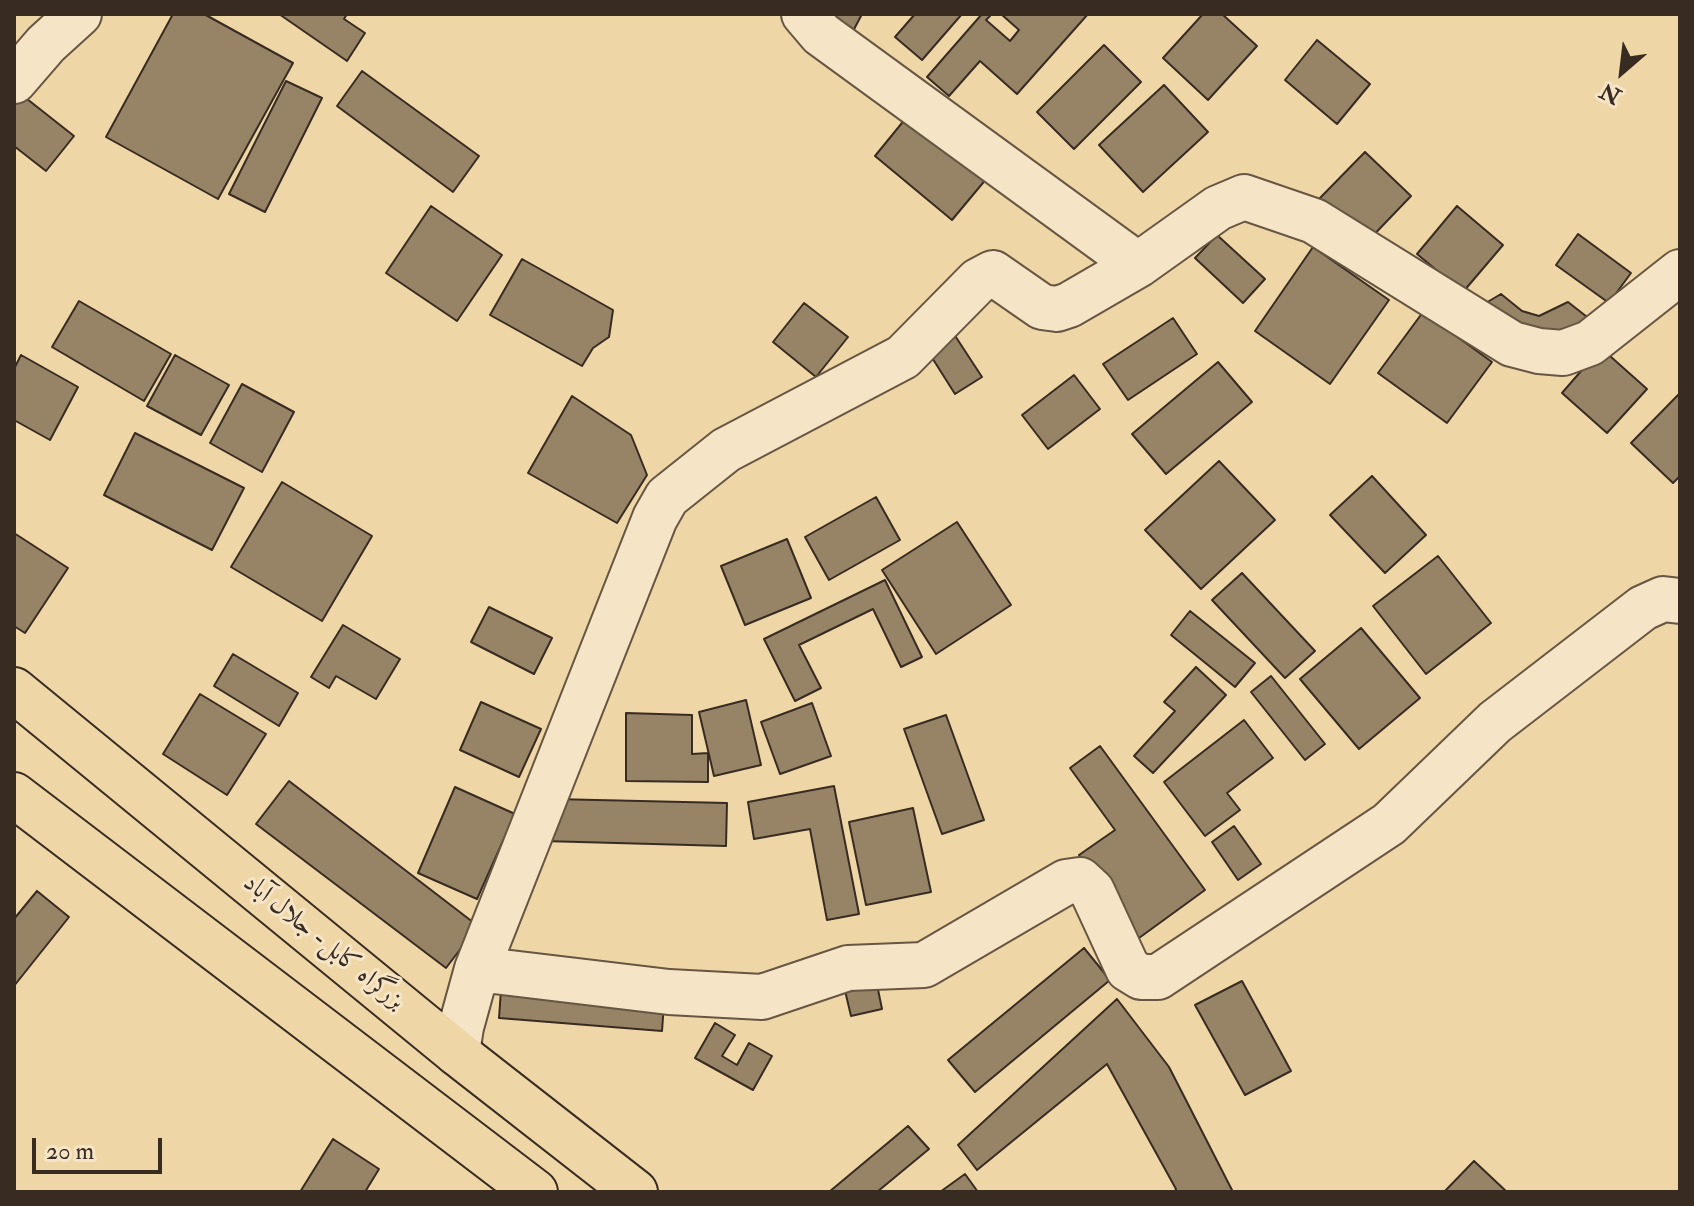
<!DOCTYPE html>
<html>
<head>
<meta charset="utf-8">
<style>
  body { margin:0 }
  #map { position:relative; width:1694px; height:1206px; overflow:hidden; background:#efd6a6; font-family:"IM FELL Double Pica",serif }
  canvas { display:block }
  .frame { position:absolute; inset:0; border:16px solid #382b22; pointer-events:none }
  .north { position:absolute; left:1582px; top:32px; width:80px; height:80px; -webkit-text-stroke:6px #f5e4c5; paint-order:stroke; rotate:208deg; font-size:22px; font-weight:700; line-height:32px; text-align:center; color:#382b22 }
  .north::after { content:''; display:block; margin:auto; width:28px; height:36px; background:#382b22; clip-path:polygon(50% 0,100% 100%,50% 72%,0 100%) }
  .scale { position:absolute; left:32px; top:1138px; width:130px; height:36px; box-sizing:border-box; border:4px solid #382b22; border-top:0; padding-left:10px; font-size:24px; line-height:28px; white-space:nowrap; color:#382b22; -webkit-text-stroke:6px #f5e4c5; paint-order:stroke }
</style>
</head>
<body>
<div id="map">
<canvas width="1694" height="1206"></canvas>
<div class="frame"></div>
<div class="north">N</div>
<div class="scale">20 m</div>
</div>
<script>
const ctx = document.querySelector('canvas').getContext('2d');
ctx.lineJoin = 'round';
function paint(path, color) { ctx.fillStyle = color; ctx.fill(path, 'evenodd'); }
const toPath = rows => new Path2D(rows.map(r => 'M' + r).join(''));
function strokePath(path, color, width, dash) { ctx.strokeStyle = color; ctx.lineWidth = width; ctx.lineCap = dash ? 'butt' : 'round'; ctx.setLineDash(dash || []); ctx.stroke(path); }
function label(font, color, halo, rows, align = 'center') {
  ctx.font = font + ' "IM FELL Double Pica",Amiri,serif'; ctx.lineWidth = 6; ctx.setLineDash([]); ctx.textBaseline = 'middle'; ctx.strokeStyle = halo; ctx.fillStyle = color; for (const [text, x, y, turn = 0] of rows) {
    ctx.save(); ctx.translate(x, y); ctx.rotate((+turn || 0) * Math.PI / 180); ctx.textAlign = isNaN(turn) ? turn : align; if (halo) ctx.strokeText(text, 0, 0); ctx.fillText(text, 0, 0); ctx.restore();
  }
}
const building = toPath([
  [173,14,204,14,293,63,218,199,106,137,173,14],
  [279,14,347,14,344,19,365,33,347,61,279,14],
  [815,14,862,14,851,35,815,14],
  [915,14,962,14,922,60,895,37,915,14],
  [982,14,988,14,990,16,986,20,1010,41,1019,30,1001,14,1088,14,1017,94,980,61,949,96,927,77,982,14],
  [1203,14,1222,14,1257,46,1208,100,1163,58,1203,14],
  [1317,40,1370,84,1337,124,1285,80,1317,40],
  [1104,45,1141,82,1074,149,1037,112,1104,45],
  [362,71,479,156,453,192,337,106,362,71],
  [286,81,322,98,265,212,229,194,286,81],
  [1164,85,1208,132,1143,192,1099,145,1164,85],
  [22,95,74,136,46,171,14,146,14,104,22,95],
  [915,107,992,172,952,220,875,156,915,107],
  [1365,152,1411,196,1365,244,1319,199,1365,152],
  [431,206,502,255,457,321,386,273,431,206],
  [1457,206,1503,245,1463,292,1417,254,1457,206],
  [1578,234,1631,273,1609,303,1556,265,1578,234],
  [1217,235,1265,279,1243,303,1195,258,1217,235],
  [1313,247,1389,300,1330,384,1255,331,1313,247],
  [522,259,613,310,609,337,593,348,582,366,490,315,522,259],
  [1501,294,1522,311,1539,316,1568,302,1596,324,1529,338,1479,307,1501,294],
  [79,301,171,354,144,401,52,347,79,301],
  [804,303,848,337,816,377,773,342,804,303],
  [1423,312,1492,362,1447,423,1378,373,1423,312],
  [1173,318,1197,354,1128,400,1103,364,1173,318],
  [950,328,982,377,955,394,924,345,950,328],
  [1601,348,1647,389,1607,433,1562,393,1601,348],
  [21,355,78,387,50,440,14,420,14,369,21,355],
  [175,355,229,385,201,435,147,406,175,355],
  [1218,362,1252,402,1166,474,1132,434,1218,362],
  [1074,375,1100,409,1048,449,1022,415,1074,375],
  [242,384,294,412,262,472,210,443,242,384],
  [1680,393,1680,476,1673,483,1631,443,1680,393],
  [572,396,631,435,647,475,617,523,528,473,572,396],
  [135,433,244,488,212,550,104,495,135,433],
  [1219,461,1275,520,1201,589,1145,530,1219,461],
  [1372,476,1426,535,1385,573,1330,515,1372,476],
  [282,482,372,536,322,621,231,567,282,482],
  [876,497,900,540,829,580,805,537,876,497],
  [957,522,1011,605,936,654,882,570,957,522],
  [14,533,68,568,25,633,14,626,14,533],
  [787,539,811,598,745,625,721,566,787,539],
  [1438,556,1491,623,1426,674,1373,606,1438,556],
  [1242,573,1315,651,1285,678,1212,600,1242,573],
  [885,580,922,657,901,667,873,609,799,645,821,688,795,701,764,639,885,580],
  [489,607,552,638,534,674,471,642,489,607],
  [1190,611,1255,663,1235,687,1171,635,1190,611],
  [343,625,400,659,376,699,336,676,329,688,311,677,343,625],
  [1361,628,1420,698,1359,749,1300,679,1361,628],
  [233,654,298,693,279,726,214,686,233,654],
  [1196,667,1226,695,1153,773,1134,756,1175,711,1164,702,1196,667],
  [1271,676,1325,744,1305,760,1251,692,1271,676],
  [200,694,266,734,227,795,163,754,200,694],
  [746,700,761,765,714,776,699,712,746,700],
  [481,702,541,729,519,777,460,750,481,702],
  [812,703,831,756,780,774,761,722,812,703],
  [626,713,692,715,692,754,708,753,708,782,626,781,626,713],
  [946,715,984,820,942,834,904,729,946,715],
  [1244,720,1273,758,1227,793,1240,810,1205,836,1164,782,1244,720],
  [1100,746,1205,890,1139,938,1079,855,1115,830,1070,768,1100,746],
  [289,781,478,926,446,968,256,824,289,781],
  [834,786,859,914,827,920,810,829,754,839,748,802,834,786],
  [455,787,515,814,477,899,418,873,455,787],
  [553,799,727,803,726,846,543,841,553,799],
  [913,808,931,892,866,905,849,822,913,808],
  [1234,826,1261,864,1238,880,1212,842,1234,826],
  [37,891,69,917,14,986,14,919,37,891],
  [1084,948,1110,980,975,1092,948,1060,1084,948],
  [875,975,882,1009,851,1016,843,982,875,975],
  [1242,981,1291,1071,1245,1095,1195,1005,1242,981],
  [501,990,664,1003,662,1031,499,1018,501,990],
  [1117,999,1169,1067,1233,1192,1175,1192,1176,1189,1107,1064,977,1170,958,1145,1117,999],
  [715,1023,735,1035,722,1056,737,1065,749,1043,772,1056,753,1090,695,1058,715,1023],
  [908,1126,929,1149,877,1192,829,1192,908,1126],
  [333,1139,379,1169,365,1192,300,1192,333,1139],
  [1474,1161,1507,1192,1444,1192,1474,1161],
  [965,1174,978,1192,940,1192,965,1174]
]);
const minor = toPath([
  [804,14,821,34,1138,265],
  [14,81,46,44,79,14],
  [477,969,669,992,762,997,848,968,924,965,1066,882,1080,880,1092,891,1128,969,1141,977,1158,977,1389,824,1495,722,1643,608,1663,599,1680,601],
  [457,1053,461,1027,477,969,655,518,667,497,726,450,903,357,978,281,993,273,1042,307,1057,309,1069,305,1138,265,1218,208,1244,197,1314,221,1512,344,1539,351,1563,353,1590,343,1680,272]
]);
const highway = toPath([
  [14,690,457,1053,635,1192],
  [14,795,535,1192]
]);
const streetNames = [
  ["بزرگراه کابل- جلال آباد",323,943,39]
];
paint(building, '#978467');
strokePath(building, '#382b22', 2);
strokePath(minor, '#665643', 48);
strokePath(highway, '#382b22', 48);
strokePath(minor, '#f5e4c5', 44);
strokePath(highway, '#efd6a6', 44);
label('26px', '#382b22', '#f5e4c5', streetNames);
</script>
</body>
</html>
